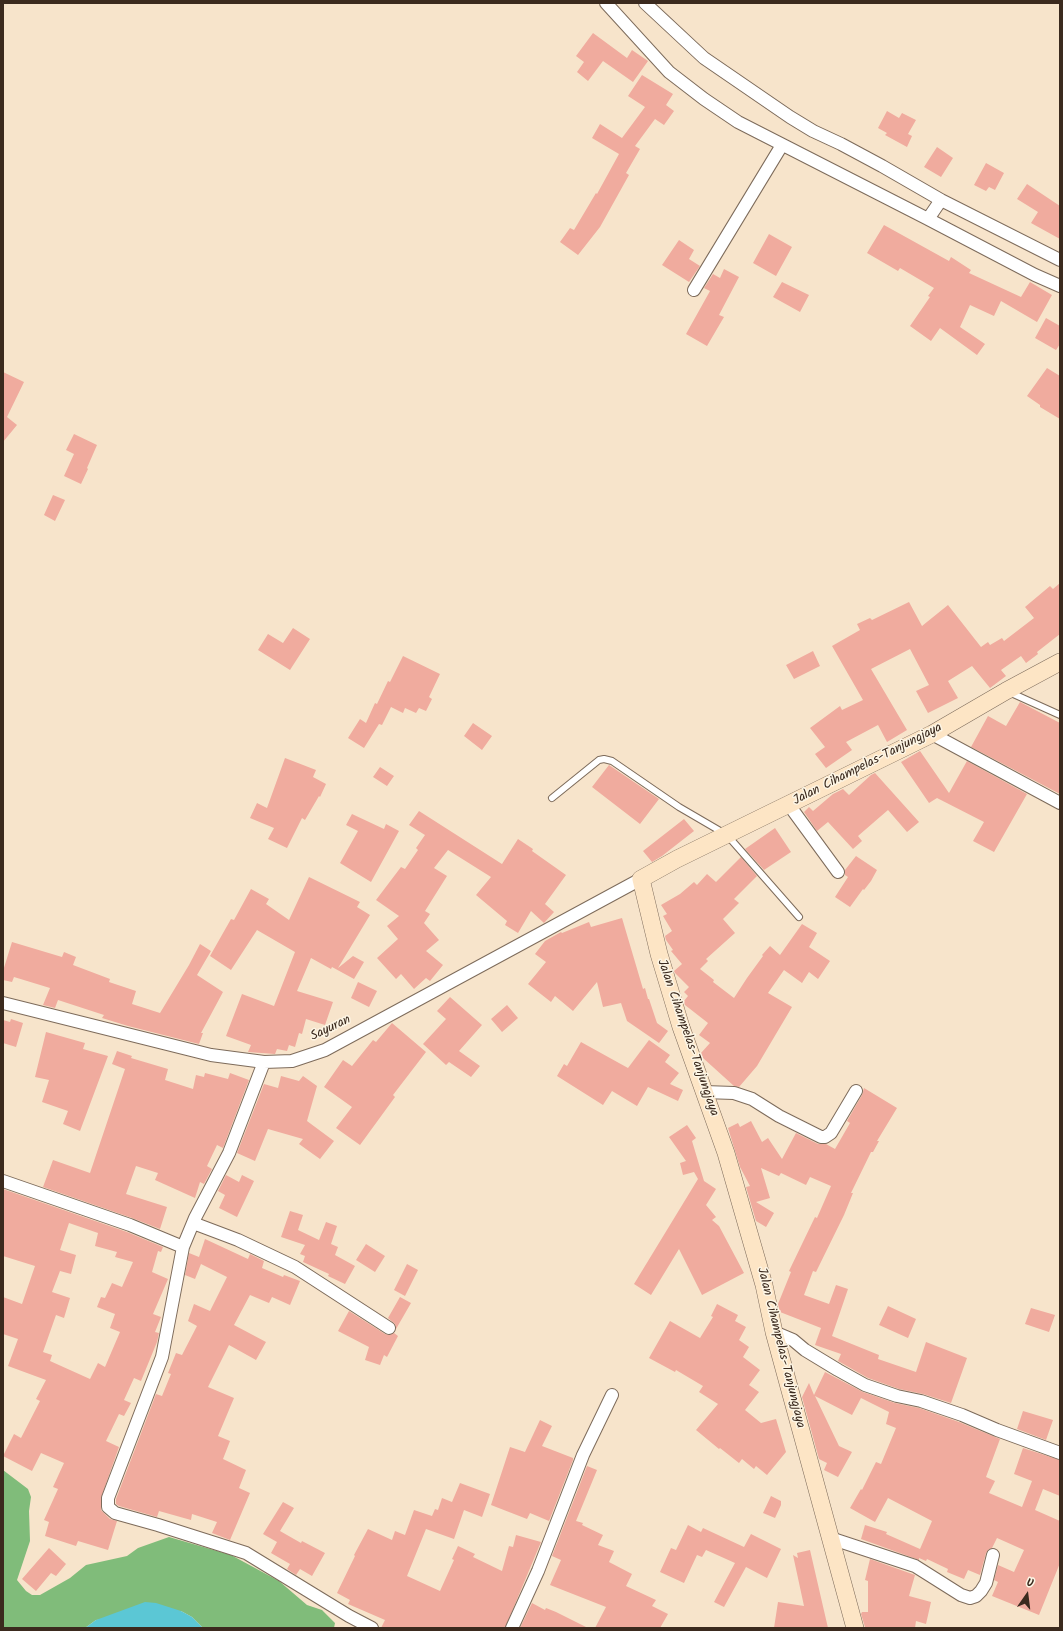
<!DOCTYPE html>
<html>
<head>
<meta charset="utf-8">
<style>
  body { margin:0 }
  #map { position:relative; width:1063px; height:1631px; overflow:hidden; background:#f7e4cb; font-family:Kalam,sans-serif }
  canvas { display:block }
  .frame { position:absolute; inset:0; border:4px solid #3b2a1e; pointer-events:none }
  .north { position:absolute; left:1007px; top:1575px; width:40px; height:40px; -webkit-text-stroke:3px #fcf5e5; paint-order:stroke; rotate:14deg; font-size:11px; font-weight:700; line-height:16px; text-align:center; color:#3b2a1e }
  .north::after { content:''; display:block; margin:auto; width:14px; height:18px; background:#3b2a1e; clip-path:polygon(50% 0,100% 100%,50% 72%,0 100%) }
</style>
</head>
<body>
<div id="map">
<canvas width="1063" height="1631"></canvas>
<div class="frame"></div>
<div class="north">U</div>
</div>
<script>
const ctx = document.querySelector('canvas').getContext('2d');
ctx.lineJoin = 'round';
function paint(path, color) { ctx.fillStyle = color; ctx.fill(path, 'evenodd'); }
const toPath = rows => new Path2D(rows.map(r => 'M' + r).join(''));
function strokePath(path, color, width, dash) { ctx.strokeStyle = color; ctx.lineWidth = width; ctx.lineCap = dash ? 'butt' : 'round'; ctx.setLineDash(dash || []); ctx.stroke(path); }
function label(font, color, halo, rows, align = 'center') {
  ctx.font = font + ' Kalam,sans-serif'; ctx.lineWidth = 3; ctx.setLineDash([]); ctx.textBaseline = 'middle'; ctx.strokeStyle = halo; ctx.fillStyle = color; for (const [text, x, y, turn = 0] of rows) {
    ctx.save(); ctx.translate(x, y); ctx.rotate((+turn || 0) * Math.PI / 180); ctx.textAlign = isNaN(turn) ? turn : align; if (halo) ctx.strokeText(text, 0, 0); ctx.fillText(text, 0, 0); ctx.restore();
  }
}
const forest = toPath([
  [3,1470,28,1489,31,1497,29,1511,30,1541,17,1580,26,1591,32,1595,40,1595,70,1578,86,1565,127,1556,138,1548,169,1537,231,1555,279,1581,307,1605,322,1610,335,1623,334,1628,203,1628,192,1617,181,1611,96,1620,85,1628,3,1628]
]);
const water = toPath([
  [145,1602,156,1603,181,1611,192,1617,203,1628,85,1628,96,1620]
]);
const building = toPath([
  [593,33,627,58,632,50,648,61,633,82,603,61,588,81,577,72,584,62,576,56],
  [642,75,673,94,666,105,674,111,664,125,655,119,635,146,640,149,626,173,629,175,600,227,578,255,560,242,570,228,574,230,596,193,597,194,619,154,592,138,600,124,622,138,645,107,628,96],
  [887,111,899,118,902,113,916,120,908,134,912,136,907,147,885,135,887,133,878,128],
  [937,147,953,158,941,177,924,167],
  [986,163,1004,173,995,190,989,187,986,191,974,185],
  [1027,184,1060,206,1060,239,1031,223,1038,212,1017,199],
  [884,225,949,261,951,257,971,270,969,273,1021,297,1030,282,1052,295,1037,322,1001,301,994,316,970,305,960,327,985,344,977,355,940,328,931,341,910,326,930,297,928,296,934,288,900,268,898,271,867,253],
  [769,234,792,247,776,276,753,263],
  [679,240,694,250,689,259,700,266,689,282,662,265],
  [724,269,739,277,719,315,724,317,707,346,686,334,710,291,704,288,713,274,720,278],
  [782,282,809,295,800,312,773,297],
  [1046,318,1060,326,1060,344,1056,350,1035,338],
  [1047,368,1060,376,1060,419,1040,407,1040,405,1027,396],
  [3,372,24,382,7,417,17,425,3,442],
  [74,434,97,445,87,468,88,469,81,484,64,476,74,454,66,450],
  [53,495,65,500,55,521,44,515],
  [1060,583,1060,634,1037,652,1038,654,1026,663,1021,656,1001,670,1006,676,990,688,972,666,948,681,958,698,928,713,916,691,929,685,910,649,871,669,907,730,887,742,878,725,846,742,852,750,826,768,815,754,825,747,810,728,840,706,842,710,863,700,832,646,860,630,857,624,870,618,872,620,909,602,922,626,948,605,981,647,988,642,990,645,1002,638,1004,641,1034,618,1025,607,1050,586,1053,589],
  [293,628,310,639,290,670,258,650,268,634,283,643],
  [813,651,820,666,794,679,786,665],
  [403,656,440,674,429,697,432,699,426,711,419,708,416,713,405,708,403,713,391,707,382,725,379,724,364,748,348,738,360,719,366,723,375,703,377,704,388,681,390,682],
  [1020,702,1060,723,1060,794,971,747,988,716,1006,726],
  [473,723,492,736,482,750,464,736],
  [920,751,949,793,967,761,1027,794,994,852,973,841,984,822,937,798,929,803,901,762],
  [285,758,316,770,313,777,326,784,320,797,319,796,305,820,302,818,287,848,268,839,274,828,250,818,257,803,267,808],
  [609,765,659,799,640,824,592,787],
  [380,767,394,776,387,786,373,777],
  [875,773,919,822,907,832,888,810,858,836,862,841,853,849,828,822,817,831,804,812,809,807,813,811,833,794,843,789,849,795,871,775],
  [419,811,502,864,518,839,533,849,532,851,566,875,545,904,554,912,544,923,531,911,518,933,505,925,507,921,476,895,491,877,448,850,434,868,447,876,425,911,430,914,424,923,439,940,426,951,443,965,430,981,426,978,414,989,401,974,396,979,377,958,398,939,387,926,399,916,376,900,401,867,405,869,418,850,416,848,425,835,409,825],
  [352,814,384,829,386,824,399,831,371,882,340,863,358,831,346,825],
  [684,819,694,831,662,856,652,862,643,851],
  [775,828,791,852,764,870,745,849],
  [856,856,877,870,871,881,864,890,863,889,850,907,835,897,848,877,845,875,845,870],
  [741,857,757,876,734,899,739,903,723,919,735,933,706,959,708,961,700,969,714,980,713,982,734,998,747,978,763,956,762,955,770,946,780,955,802,924,817,933,809,947,830,961,818,979,809,972,802,983,784,970,768,993,792,1007,757,1066,739,1087,734,1086,703,1058,701,1053,710,1043,699,1035,708,1023,685,1005,684,1001,688,996,684,992,689,987,675,973,674,971,682,964,671,951,673,950,666,940,665,936,672,931,663,916,667,914,661,905,680,894,694,882,697,885,707,874,716,882],
  [309,877,360,902,357,907,370,915,338,968,353,956,364,962,354,979,332,967,331,969,311,958,297,991,333,1002,325,1025,306,1019,302,1034,299,1033,295,1047,289,1045,287,1051,277,1049,275,1054,248,1052,251,1045,226,1036,242,994,274,1006,295,952,257,930,231,970,210,956,231,919,234,920,251,889,269,899,266,904,289,920],
  [622,918,643,989,645,988,648,999,649,999,657,1023,668,1031,659,1043,627,1021,621,1003,603,1007,597,982,573,1011,555,996,551,1002,528,984,546,962,535,954,545,941,561,932,562,933,589,922,591,927],
  [12,942,62,957,64,952,76,957,73,965,110,979,109,982,136,991,132,1004,160,1013,189,965,200,944,211,951,197,975,223,992,201,1033,203,1033,199,1044,128,1026,102,1018,104,1015,58,1000,55,1008,43,1005,50,988,14,977,12,982,3,980,3,971],
  [358,982,377,991,369,1007,351,998],
  [450,997,482,1025,459,1051,480,1066,471,1077,449,1062,446,1065,423,1044,446,1019,437,1011],
  [507,1005,518,1018,502,1032,491,1019],
  [11,1019,23,1023,16,1047,3,1043,3,1020,10,1022],
  [392,1023,426,1052,393,1095,395,1097,360,1145,336,1128,352,1107,324,1087,343,1060,352,1066,373,1040,376,1042],
  [46,1032,85,1043,83,1049,108,1056,80,1131,63,1124,68,1111,42,1102,49,1080,35,1077],
  [649,1040,670,1055,665,1062,679,1073,670,1084,683,1090,678,1101,648,1087,637,1106,612,1091,603,1105,557,1076,564,1064,567,1066,581,1042,628,1068],
  [117,1051,132,1056,131,1058,168,1069,165,1080,193,1089,196,1075,204,1077,205,1073,228,1079,230,1073,249,1080,223,1148,217,1145,207,1166,212,1169,204,1184,200,1182,195,1198,155,1180,158,1173,136,1166,126,1194,167,1207,160,1229,132,1218,43,1187,53,1160,90,1173,125,1069,112,1064],
  [281,1076,299,1081,303,1076,317,1086,307,1121,334,1141,320,1159,299,1144,303,1139,268,1129,255,1161,237,1153,264,1084,278,1088],
  [864,1088,897,1108,877,1141,879,1141,873,1152,871,1152,851,1193,853,1193,844,1215,816,1272,813,1271,804,1295,829,1304,836,1285,848,1289,832,1336,879,1355,878,1359,916,1372,926,1342,967,1358,951,1403,923,1394,899,1389,868,1378,838,1361,841,1354,815,1345,821,1328,780,1312,778,1304,791,1272,789,1271,815,1217,817,1218,831,1186,810,1177,806,1185,781,1173,779,1176,761,1168,770,1198,756,1202,774,1213,766,1227,756,1221,746,1187,750,1186,740,1167,728,1128,738,1123,740,1127,751,1121,762,1142,768,1138,782,1159,796,1133,818,1144,826,1144,835,1149,850,1123,847,1121,862,1095],
  [687,1125,696,1138,692,1141,704,1181,716,1189,706,1205,716,1217,712,1220,719,1226,744,1273,702,1295,679,1249,651,1295,634,1284,698,1179,694,1172,683,1175,680,1163,686,1161,669,1137],
  [226,1175,239,1182,242,1175,254,1181,237,1217,219,1208,225,1195,218,1191],
  [3,1189,127,1232,163,1247,161,1252,158,1251,152,1272,168,1279,153,1314,161,1317,155,1332,159,1333,157,1342,141,1381,134,1378,124,1400,131,1403,124,1416,119,1414,106,1441,119,1447,101,1498,101,1510,110,1519,117,1521,108,1550,78,1541,76,1546,45,1536,49,1522,44,1520,58,1489,53,1487,64,1463,41,1453,32,1471,3,1456,14,1434,21,1438,40,1401,36,1399,46,1380,8,1366,18,1339,3,1334,3,1297,22,1304,35,1266,3,1256],
  [69,1223,98,1233,95,1246,117,1252,115,1257,133,1262,122,1287,112,1283,105,1298,101,1297,97,1307,115,1314,110,1328,120,1332,105,1367,98,1363,90,1379,50,1361,52,1355,43,1352,56,1315,64,1318,70,1298,52,1292,60,1271,71,1274,76,1255,60,1250],
  [290,1211,303,1215,298,1230,319,1240,326,1222,337,1226,331,1244,338,1247,335,1255,355,1266,345,1284,328,1276,329,1274,303,1262,305,1256,300,1254,305,1245,281,1237],
  [205,1239,248,1259,250,1254,264,1261,262,1268,283,1277,284,1275,300,1281,290,1305,272,1297,269,1303,250,1295,234,1325,266,1342,256,1360,229,1345,208,1387,234,1398,218,1436,230,1441,223,1459,246,1470,239,1488,250,1493,230,1540,212,1533,217,1522,192,1514,191,1520,159,1511,157,1517,119,1506,116,1504,116,1499,156,1394,162,1396,171,1374,168,1373,176,1353,182,1355,197,1326,188,1321,194,1304,210,1311,227,1277,201,1264,195,1279,185,1275,189,1253,199,1257],
  [366,1244,385,1256,375,1272,356,1260],
  [407,1264,418,1270,405,1296,394,1290],
  [400,1297,411,1303,396,1329,395,1324,388,1318],
  [717,1304,738,1315,735,1321,746,1327,739,1340,749,1347,743,1357,760,1370,749,1385,759,1392,745,1410,761,1423,776,1419,786,1452,767,1475,756,1466,754,1469,742,1459,739,1463,720,1448,719,1449,696,1430,718,1404,699,1392,703,1386,676,1370,675,1372,649,1358,670,1321,700,1338,713,1317,711,1316],
  [888,1306,916,1319,908,1338,879,1325],
  [1031,1308,1055,1315,1049,1332,1025,1324],
  [349,1311,385,1334,389,1335,394,1333,398,1336,387,1357,384,1355,380,1365,365,1360,369,1347,338,1331],
  [825,1372,863,1392,895,1403,919,1408,959,1422,1000,1439,986,1477,995,1481,989,1493,1022,1507,1032,1481,1014,1474,1023,1448,1060,1460,1060,1496,1043,1489,1035,1510,1060,1521,1060,1563,1039,1615,992,1596,998,1582,994,1580,998,1565,1014,1572,1024,1550,997,1538,992,1548,988,1550,986,1553,980,1575,968,1570,964,1579,947,1572,948,1569,927,1559,926,1561,919,1558,919,1560,861,1539,865,1525,887,1532,886,1534,920,1549,932,1521,888,1498,875,1522,850,1508,861,1489,862,1490,876,1462,881,1464,896,1428,886,1424,889,1412,861,1398,852,1415,815,1396,839,1446,852,1452,838,1477,824,1470,827,1463,819,1459,802,1397,809,1383,814,1395],
  [1023,1411,1053,1420,1046,1440,1017,1429],
  [540,1420,552,1426,542,1446,573,1458,573,1460,549,1521,530,1513,527,1519,491,1505,510,1447,525,1452],
  [587,1466,597,1470,576,1521,583,1523,582,1525,603,1535,598,1545,614,1551,609,1562,632,1574,626,1586,656,1600,652,1606,668,1614,660,1628,595,1628,606,1607,550,1585,561,1560,552,1556],
  [460,1483,490,1494,482,1517,464,1510,454,1539,426,1529,407,1576,440,1591,454,1560,452,1559,458,1546,475,1554,473,1557,502,1571,509,1546,513,1547,516,1535,541,1542,505,1628,381,1628,385,1620,348,1604,350,1600,337,1593,355,1556,354,1555,368,1529,392,1540,395,1531,405,1535,414,1510,432,1516,435,1509,438,1510,442,1498,452,1502],
  [771,1496,781,1501,781,1505,775,1518,763,1513],
  [283,1502,294,1508,280,1531,301,1543,302,1541,325,1553,312,1576,300,1569,296,1575,287,1569,290,1564,271,1553,277,1542,263,1534],
  [688,1525,701,1532,703,1528,744,1547,751,1534,781,1549,767,1578,746,1567,724,1607,714,1602,735,1563,706,1550,702,1557,697,1555,684,1583,660,1572,671,1548,676,1550],
  [49,1548,66,1564,56,1576,51,1573,36,1591,22,1579],
  [810,1550,828,1628,774,1628,778,1602,804,1606,793,1555,798,1558,797,1553],
  [870,1559,915,1575,909,1596,931,1602,926,1624,916,1621,915,1628,866,1628,867,1627,865,1627,861,1614,862,1612,868,1612,868,1581,865,1580],
  [532,1603,545,1610,546,1608,556,1612,588,1628,520,1628]
]);
const lane = toPath([
  [1009,692,1060,715],
  [552,798,599,760,604,759,612,761,679,807,727,835,799,917]
]);
const street = toPath([
  [606,3,669,72,704,99,738,122,928,219],
  [645,3,704,58,790,117,813,131,841,144,882,166,941,200,928,219,1035,275,1060,286],
  [941,200,1060,260],
  [694,290,782,145],
  [932,734,1060,803],
  [789,805,838,872],
  [3,1003,211,1055,264,1062,292,1061,325,1050,641,879],
  [264,1062,229,1153,195,1218,183,1247,162,1357,108,1498,108,1507,115,1513,158,1525,246,1553,349,1616,372,1628],
  [704,1092,734,1093,752,1099,779,1116,821,1137,825,1137,831,1133,856,1091],
  [3,1181,130,1225,183,1247],
  [193,1223,238,1240,295,1267,389,1328],
  [774,1332,793,1340,805,1350,838,1370,865,1385,897,1396,921,1401,962,1415,997,1430,1060,1453],
  [830,1538,915,1566,961,1595,970,1598,976,1596,981,1591,986,1583,993,1555],
  [512,1628,538,1571,583,1455,612,1395]
]);
const secondary = toPath([
  [855,1628,774,1332,764,1285,726,1153,681,1027,659,954,641,879,677,859,932,734,1006,691,1060,662]
]);
const streetNames = [
  ["Jalan Cihampelas-Tanjungjaya",868,765,-27],
  ["Sayuran",331,1029,-26],
  ["Jalan Cihampelas-Tanjungjaya",687,1038,71],
  ["Jalan Cihampelas-Tanjungjaya",780,1348,76]
];
paint(forest, '#80bc7a');
paint(water, '#5bc7d5');
paint(building, '#f0ab9e');
strokePath(lane, '#7d6b5b', 8);
strokePath(street, '#7d6b5b', 14);
strokePath(secondary, '#7d6b5b', 18);
strokePath(lane, '#fff', 6);
strokePath(street, '#fff', 12);
strokePath(secondary, '#fde5c5', 17);
label('13px', '#3b2a1e', '#fcf5e5', streetNames);
</script>
</body>
</html>
